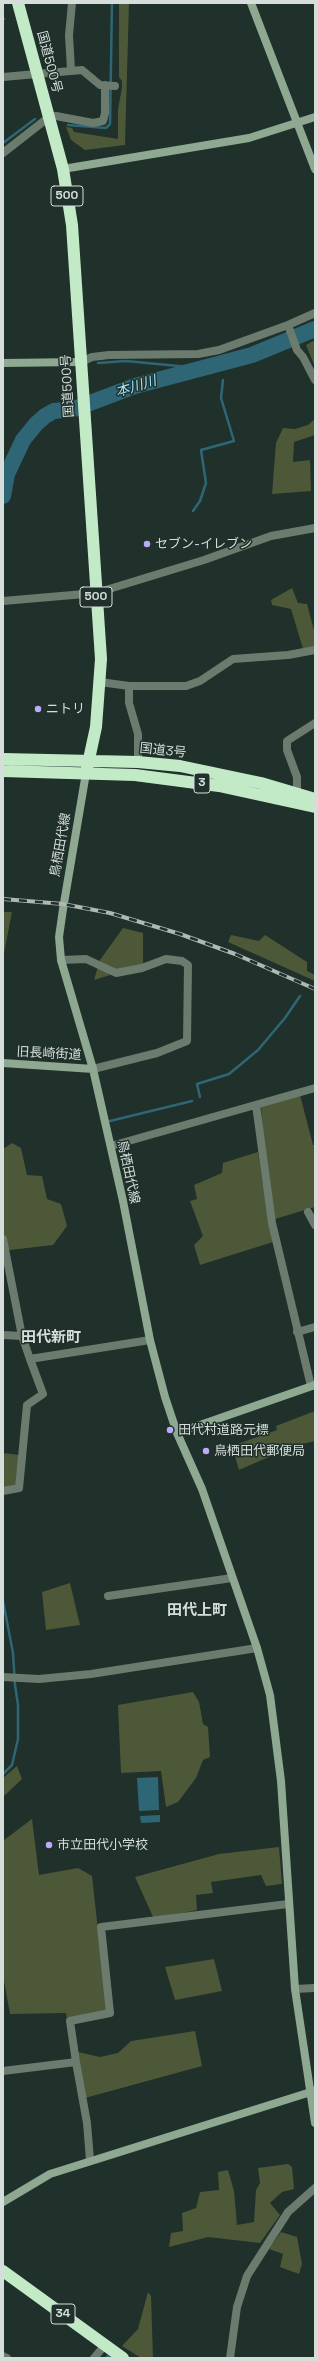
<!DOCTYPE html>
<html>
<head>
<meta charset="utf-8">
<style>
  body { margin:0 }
  #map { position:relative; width:318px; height:2361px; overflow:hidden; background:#20302a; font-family:"Space Grotesk",sans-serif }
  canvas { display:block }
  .frame { position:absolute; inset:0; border:4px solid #d5dedb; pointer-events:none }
</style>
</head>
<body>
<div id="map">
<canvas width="318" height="2361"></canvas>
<div class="frame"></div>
</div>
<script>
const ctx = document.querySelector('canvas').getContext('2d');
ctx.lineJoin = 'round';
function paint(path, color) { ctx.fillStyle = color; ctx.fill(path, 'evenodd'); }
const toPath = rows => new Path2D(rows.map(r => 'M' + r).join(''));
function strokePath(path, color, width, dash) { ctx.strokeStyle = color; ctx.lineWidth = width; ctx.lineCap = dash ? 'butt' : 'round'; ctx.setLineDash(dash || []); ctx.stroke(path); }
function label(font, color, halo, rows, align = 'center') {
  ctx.font = font + ' "Space Grotesk","Noto Sans JP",sans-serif'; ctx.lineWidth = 3; ctx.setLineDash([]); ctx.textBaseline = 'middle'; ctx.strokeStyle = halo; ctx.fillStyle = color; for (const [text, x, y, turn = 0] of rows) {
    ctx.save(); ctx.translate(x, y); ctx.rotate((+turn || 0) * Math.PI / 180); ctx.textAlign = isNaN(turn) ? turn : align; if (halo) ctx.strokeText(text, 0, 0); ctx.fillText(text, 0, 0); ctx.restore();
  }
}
const green = toPath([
  [119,3,129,3,125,145,85,150,71,140,66,127,72,128,74,132,118,139,118,109,122,88,122,81,119,77],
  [315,340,315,367,306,345],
  [315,419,315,435,294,442,293,462,310,460,311,491,272,494,276,443,283,428,295,429,308,425],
  [292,588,298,603,307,604,315,634,315,648,303,649,291,609,272,605,271,600],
  [3,912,12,912,3,958],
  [123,928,143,933,143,965,94,980,100,960],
  [231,935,259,941,265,935,307,962,307,971,315,975,315,981,228,942],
  [300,1095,313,1145,315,1145,315,1207,275,1219,264,1151,261,1107],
  [12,1143,21,1148,27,1175,42,1176,47,1199,61,1204,67,1226,53,1245,10,1250,3,1249,3,1149],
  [258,1152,268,1219,273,1242,200,1265,194,1245,203,1236,190,1201,197,1199,194,1185,222,1173,223,1163],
  [315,1411,315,1441,294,1446,239,1470,232,1446,277,1430,276,1426],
  [3,1453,20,1455,17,1484,3,1488],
  [70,1583,80,1625,46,1630,42,1592],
  [193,1692,199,1702,203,1724,208,1727,210,1757,203,1760,196,1778,178,1802,166,1807,161,1771,121,1773,118,1705],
  [17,1766,22,1779,3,1797,3,1778],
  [32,1819,39,1875,78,1868,92,1876,107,2011,67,2019,66,2013,10,2014,3,1975,3,1843,4,1840],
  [279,1847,282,1884,266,1886,261,1875,211,1882,213,1893,196,1895,197,1910,154,1919,135,1877,219,1854],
  [214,1959,222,1991,175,2000,165,1967],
  [195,2031,202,2066,85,2098,78,2052,100,2057,118,2053,131,2041],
  [288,2164,292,2167,294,2189,282,2192,270,2203,280,2215,260,2243,208,2237,169,2247,171,2233,183,2231,182,2213,196,2208,200,2192,219,2190,218,2172,228,2170,234,2191,237,2225,254,2222,256,2190,260,2183,258,2168],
  [281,2232,297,2237,302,2264,299,2274,280,2267,283,2254,269,2249],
  [148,2292,151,2296,153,2358,141,2358,122,2346,138,2329]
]);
const water = toPath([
  [158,1777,159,1810,139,1811,137,1778],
  [160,1815,160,1822,141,1823,140,1816]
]);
const stream = toPath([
  [3,19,4,19],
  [68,125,106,128,110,124,112,3],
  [3,143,35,119],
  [98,363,126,361,199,368],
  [193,511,200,501,206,483,201,450,234,441,221,398,223,380],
  [200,1097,197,1084,229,1074,258,1050,285,1018,300,996],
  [110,1121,192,1101],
  [3,1601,13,1653,15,1685,18,1705,18,1739,12,1765,3,1774],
  [106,2358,108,2356,110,2358]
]);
const river = toPath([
  [3,496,7,474,23,440,36,424,45,416,54,411,74,409,135,386,252,355,315,329]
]);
const street = toPath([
  [71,70,69,35,72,3],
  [3,77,82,70,100,85,115,86],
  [3,153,49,117,56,116,93,123,103,121,105,113,105,85],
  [288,325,297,350,303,357,315,380],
  [81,362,92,357,109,355,198,354,219,350,288,325,315,313],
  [3,601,96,593,204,560,271,536,315,528],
  [100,682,129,686,186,686,200,681,233,659,288,655,315,650],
  [129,686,129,703,138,734,138,762],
  [297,793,297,777,287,750,287,741,315,723],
  [61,960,86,959,116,973,142,968,166,959,182,961,188,965,187,1041,157,1053,93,1069],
  [256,1105,272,1223,311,1386],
  [111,1146,315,1088],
  [308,1212,315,1225],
  [3,1239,22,1336],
  [297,1332,315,1327],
  [3,1335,22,1336,30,1359,150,1340],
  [3,1491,19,1488,27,1405,43,1394,30,1359],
  [108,1596,232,1578],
  [3,1677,39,1679,91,1674,257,1648],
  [295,1989,315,1988],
  [76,2062,70,2021,110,2013,101,1927,288,1904],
  [3,2071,76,2062,87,2123,90,2160],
  [3,2356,7,2358],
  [94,2358,105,2345],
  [230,2358,237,2307,247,2276,288,2212,315,2188]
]);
const secondary = toPath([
  [251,3,315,169],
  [63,169,249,138,315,117],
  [3,363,81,362],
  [86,773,63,909,59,937,61,960,93,1069,123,1201,150,1340,165,1397,177,1433,202,1489,257,1648,270,1695,281,1781,295,1989,315,2123],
  [3,1063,93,1069],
  [177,1433,315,1385],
  [3,2202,50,2174,314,2091]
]);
const highway = toPath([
  [18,3,63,169,72,225,101,659,96,727,86,773],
  [3,759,138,762,180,766,261,783,315,799],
  [3,771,135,775,219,786,315,807],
  [3,2271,123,2358]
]);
const rail = toPath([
  [3,899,63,904,110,913,180,934,235,954,315,989]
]);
const markers = [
  [147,544,4,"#baaaf7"],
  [38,709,4,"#baaaf7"],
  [170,1430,4,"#baaaf7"],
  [206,1451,4,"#baaaf7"],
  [49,1845,4,"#baaaf7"]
];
const shields = [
  [67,196,32],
  [96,597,32],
  [202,783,16],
  [63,2314,24]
];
const shieldNames = [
  ["500",67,196],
  ["500",96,597],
  ["3",202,783],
  ["34",63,2314]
];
const streetNames = [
  ["国道500号",49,62,75],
  ["国道500号",68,386,-93],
  ["国道3号",163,751,6],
  ["鳥栖田代線",61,845,-80],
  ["旧長崎街道",49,1054,3],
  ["鳥栖田代線",128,1172,78]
];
const poiNames = [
  ["セブン-イレブン",155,544],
  ["ニトリ",46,709],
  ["田代村道路元標",178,1430],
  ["鳥栖田代郵便局",214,1451],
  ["市立田代小学校",57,1845]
];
const waterNames = [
  ["本川川",136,387,-17]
];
const quarterNames = [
  ["田代新町",51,1338],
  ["田代上町",197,1611]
];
paint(green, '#4d5838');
paint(water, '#2f6676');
strokePath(stream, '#2f6676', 2.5);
strokePath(river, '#2f6676', 16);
strokePath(street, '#6b7b6d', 8);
strokePath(secondary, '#8fa891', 8);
strokePath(highway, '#c3eac7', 12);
strokePath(rail, '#aeb8b5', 4);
strokePath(rail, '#20302a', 2.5, [8]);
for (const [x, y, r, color] of markers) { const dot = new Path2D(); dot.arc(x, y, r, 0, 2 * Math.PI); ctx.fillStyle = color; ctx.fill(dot); strokePath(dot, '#20302a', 1.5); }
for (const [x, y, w] of shields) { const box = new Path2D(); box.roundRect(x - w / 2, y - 10, w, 20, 3); ctx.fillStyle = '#20302a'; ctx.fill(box); strokePath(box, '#d5dedb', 1); }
label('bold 12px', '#d5dedb', null, shieldNames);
label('13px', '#d5dedb', '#20302a', streetNames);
label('13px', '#d5dedb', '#20302a', poiNames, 'left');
label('italic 14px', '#a1e5fb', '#20302a', waterNames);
label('bold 15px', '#d5dedb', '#20302a', quarterNames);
</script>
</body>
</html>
